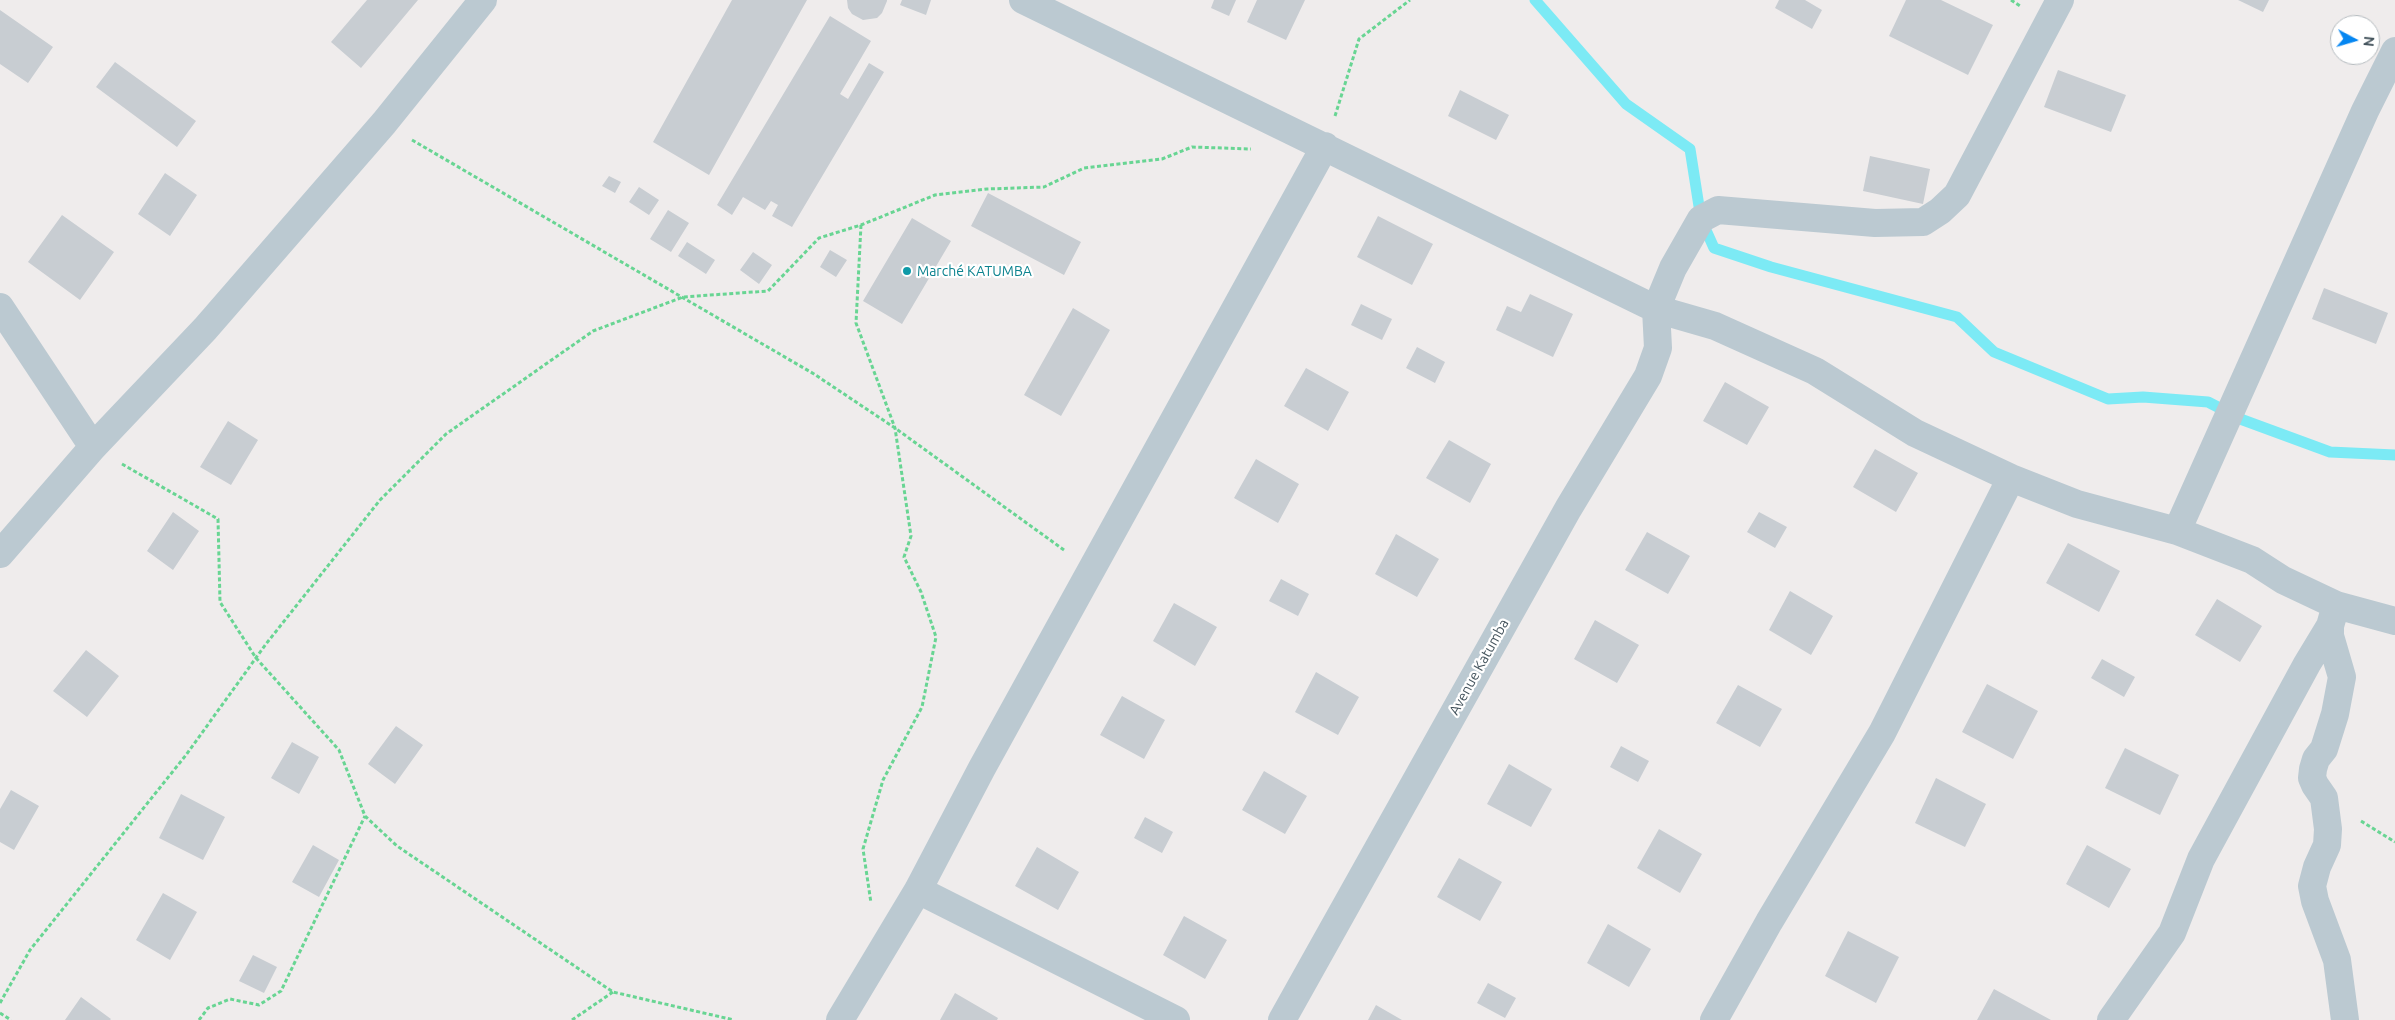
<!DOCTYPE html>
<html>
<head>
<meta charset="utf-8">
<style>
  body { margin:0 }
  #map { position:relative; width:2395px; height:1020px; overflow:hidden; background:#efecec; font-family:Ubuntu,sans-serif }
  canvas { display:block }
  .north { position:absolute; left:2330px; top:15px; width:50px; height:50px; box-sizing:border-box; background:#fff; border:1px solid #b4babe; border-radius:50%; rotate:96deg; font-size:14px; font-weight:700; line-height:20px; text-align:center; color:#43535c }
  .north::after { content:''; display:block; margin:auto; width:18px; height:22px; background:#0586f1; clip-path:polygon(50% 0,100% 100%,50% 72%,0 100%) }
</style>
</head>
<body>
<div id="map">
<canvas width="2395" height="1020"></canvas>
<div class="north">N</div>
</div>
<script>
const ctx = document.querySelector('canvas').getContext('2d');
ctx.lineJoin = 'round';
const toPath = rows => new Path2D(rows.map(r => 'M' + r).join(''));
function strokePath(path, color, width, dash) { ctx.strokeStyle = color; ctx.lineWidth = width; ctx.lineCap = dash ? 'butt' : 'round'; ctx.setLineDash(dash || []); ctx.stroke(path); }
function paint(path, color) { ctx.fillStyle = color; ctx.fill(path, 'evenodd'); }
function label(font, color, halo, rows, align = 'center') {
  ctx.font = font + ' Ubuntu,sans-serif'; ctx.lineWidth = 4.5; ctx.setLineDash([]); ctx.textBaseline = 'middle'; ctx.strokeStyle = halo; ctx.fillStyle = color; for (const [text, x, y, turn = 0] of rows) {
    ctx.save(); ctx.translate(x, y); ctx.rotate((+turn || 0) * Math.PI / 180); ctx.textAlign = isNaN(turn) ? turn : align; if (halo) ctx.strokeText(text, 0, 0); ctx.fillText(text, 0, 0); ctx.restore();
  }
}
const stream = toPath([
  [1535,0,1626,104,1690,149,1701,219,1714,248,1771,267,1957,317,1994,352,2108,399,2143,397,2208,402,2243,420,2330,452,2395,455]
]);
const building = toPath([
  [367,0,418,0,361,68,331,42],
  [732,0,807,0,709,175,653,142],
  [847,0,887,0,887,1,882,13,877,18,863,20,852,14,848,8],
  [902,0,931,0,926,15,900,5],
  [1214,0,1236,0,1229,16,1211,8],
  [1257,0,1305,0,1286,40,1247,22],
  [1779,0,1805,0,1822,10,1812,29,1775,8],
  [1906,0,1941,0,1993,25,1968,75,1889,36],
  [2238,0,2269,0,2263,12],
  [0,10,53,47,28,83,0,64],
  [830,16,871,41,840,94,848,99,869,63,884,72,792,227,772,216,778,205,771,201,765,210,743,197,732,215,717,205],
  [115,62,196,121,177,147,96,87],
  [2058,70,2126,95,2111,132,2044,107],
  [1460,90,1509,115,1496,140,1448,116],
  [1870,156,1930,169,1923,204,1863,191],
  [165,173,197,195,170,236,138,214],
  [609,176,621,182,615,193,602,186],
  [639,187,659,200,649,215,629,202],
  [988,193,1081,242,1064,275,971,226],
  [668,210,689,223,671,252,650,239],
  [62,215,114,252,80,300,28,262],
  [1378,216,1433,244,1412,285,1357,257],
  [912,218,951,241,902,324,863,301],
  [687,242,715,260,706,274,678,256],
  [830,250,847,260,836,277,820,267],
  [753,252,772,265,759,284,740,270],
  [2324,288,2388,313,2376,344,2312,319],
  [1530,294,1573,314,1553,357,1496,330,1507,306,1521,312],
  [1361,304,1392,319,1382,340,1351,325],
  [1073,308,1110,330,1061,416,1024,395],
  [1417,347,1445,362,1435,383,1406,368],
  [1306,368,1349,392,1328,431,1284,406],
  [1725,382,1769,407,1747,445,1703,421],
  [228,421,258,440,231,485,200,467],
  [1449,440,1491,464,1470,503,1426,478],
  [1875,449,1918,473,1896,512,1853,487],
  [1256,459,1299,484,1278,523,1234,498],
  [173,512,199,531,173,570,147,551],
  [1759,512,1787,527,1775,548,1747,532],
  [1647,532,1690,556,1668,594,1625,570],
  [1396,534,1439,559,1417,597,1375,574],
  [2068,543,2120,571,2099,612,2046,583],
  [1281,579,1309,594,1298,616,1269,601],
  [1790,591,1833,616,1811,655,1769,630],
  [2217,599,2262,626,2240,662,2195,635],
  [1174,603,1217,627,1195,666,1153,641],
  [1595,620,1639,645,1617,683,1574,659],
  [86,650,119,676,87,717,53,691],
  [2102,659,2135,677,2124,697,2091,678],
  [1316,672,1359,697,1338,735,1295,712],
  [1987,684,2038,711,2013,759,1962,732],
  [1738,685,1782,709,1760,747,1716,723],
  [1122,696,1165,720,1144,759,1100,735],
  [396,726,423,745,395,784,368,764],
  [292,742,319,757,299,794,271,778],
  [1621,746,1649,761,1638,782,1610,767],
  [2125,748,2179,775,2160,815,2105,788],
  [1509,764,1552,789,1531,827,1487,804],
  [1264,771,1307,796,1285,834,1242,810],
  [1936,778,1986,804,1965,847,1915,823],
  [11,790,39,806,14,850,0,842,0,809],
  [181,794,225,817,203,860,159,838],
  [1145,817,1173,832,1162,853,1134,838],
  [1659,829,1702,854,1680,893,1637,868],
  [313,845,339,860,319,897,292,882],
  [2087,845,2131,869,2109,908,2066,884],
  [1037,847,1079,872,1058,910,1015,886],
  [1459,858,1502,882,1480,921,1437,897],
  [163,893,197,912,170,960,136,940],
  [1184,916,1227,940,1205,979,1163,955],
  [1608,924,1651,949,1629,987,1587,963],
  [1848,931,1899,957,1876,1003,1825,976],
  [253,955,277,967,264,993,239,981],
  [1488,983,1516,998,1505,1018,1477,1003],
  [1994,989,2051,1020,1977,1020],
  [955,993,998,1018,997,1020,940,1020],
  [81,997,111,1019,110,1020,65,1020],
  [1376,1005,1402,1020,1368,1020]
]);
const path = toPath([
  [2011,0,2020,6],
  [1335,116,1359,39,1410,0],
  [412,140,814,374,895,428,1064,550],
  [861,225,856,323,895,428,911,536,904,557,921,592,936,637,922,707,883,780,863,849,871,903],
  [122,464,218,519,220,602,256,658,339,750,365,816,397,846,613,992,734,1020],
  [2361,821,2395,842],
  [0,1003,30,950,186,755,266,644,380,500,446,434,593,331,683,297,768,291,819,238,861,225,935,195,987,189,1044,187,1084,168,1162,159,1192,147,1251,149],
  [0,1013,11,1020],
  [199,1020,208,1008,230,999,259,1005,281,991,365,816],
  [572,1020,613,992]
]);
const minor = toPath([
  [1023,0,1656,309,1715,326,1815,371,1915,433,2011,478,2077,504,2177,531,2252,560,2283,580,2336,605,2395,621],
  [0,307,93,447],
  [2177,531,2365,111,2395,51],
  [0,554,93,447,205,329,384,123,483,0],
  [2330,626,2330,636,2342,677,2335,714,2324,749,2316,759,2313,769,2312,778,2315,785,2324,798,2328,829,2327,845,2317,867,2312,886,2315,901,2337,960,2345,1020],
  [918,890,1176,1020],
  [840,1020,918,890,982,768,1325,146],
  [1282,1020,1568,509,1648,376,1658,348,1656,309,1673,268,1701,219,1718,210,1875,223,1923,222,1940,211,1957,195,2060,0],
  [1714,1020,1769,922,1882,733,2011,478],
  [2111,1020,2172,933,2201,859,2307,664,2330,626,2336,605]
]);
const markers = [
  [907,271,5,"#0f9aa8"]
];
const cultureNames = [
  ["Marché KATUMBA",917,271]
];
const streetNames = [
  ["Avenue Katumba",1479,667,-61]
];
strokePath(stream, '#7ceaf5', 11);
paint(building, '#c8cdd2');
strokePath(path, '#68d593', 3, [4, 2.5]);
strokePath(minor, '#bbc9d1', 28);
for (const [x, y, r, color] of markers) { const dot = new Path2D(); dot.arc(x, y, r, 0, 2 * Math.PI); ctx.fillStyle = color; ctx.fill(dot); strokePath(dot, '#fff', 2); }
label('14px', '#0d838f', '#fff', cultureNames, 'left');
label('14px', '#43535c', '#fff', streetNames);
</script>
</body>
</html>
